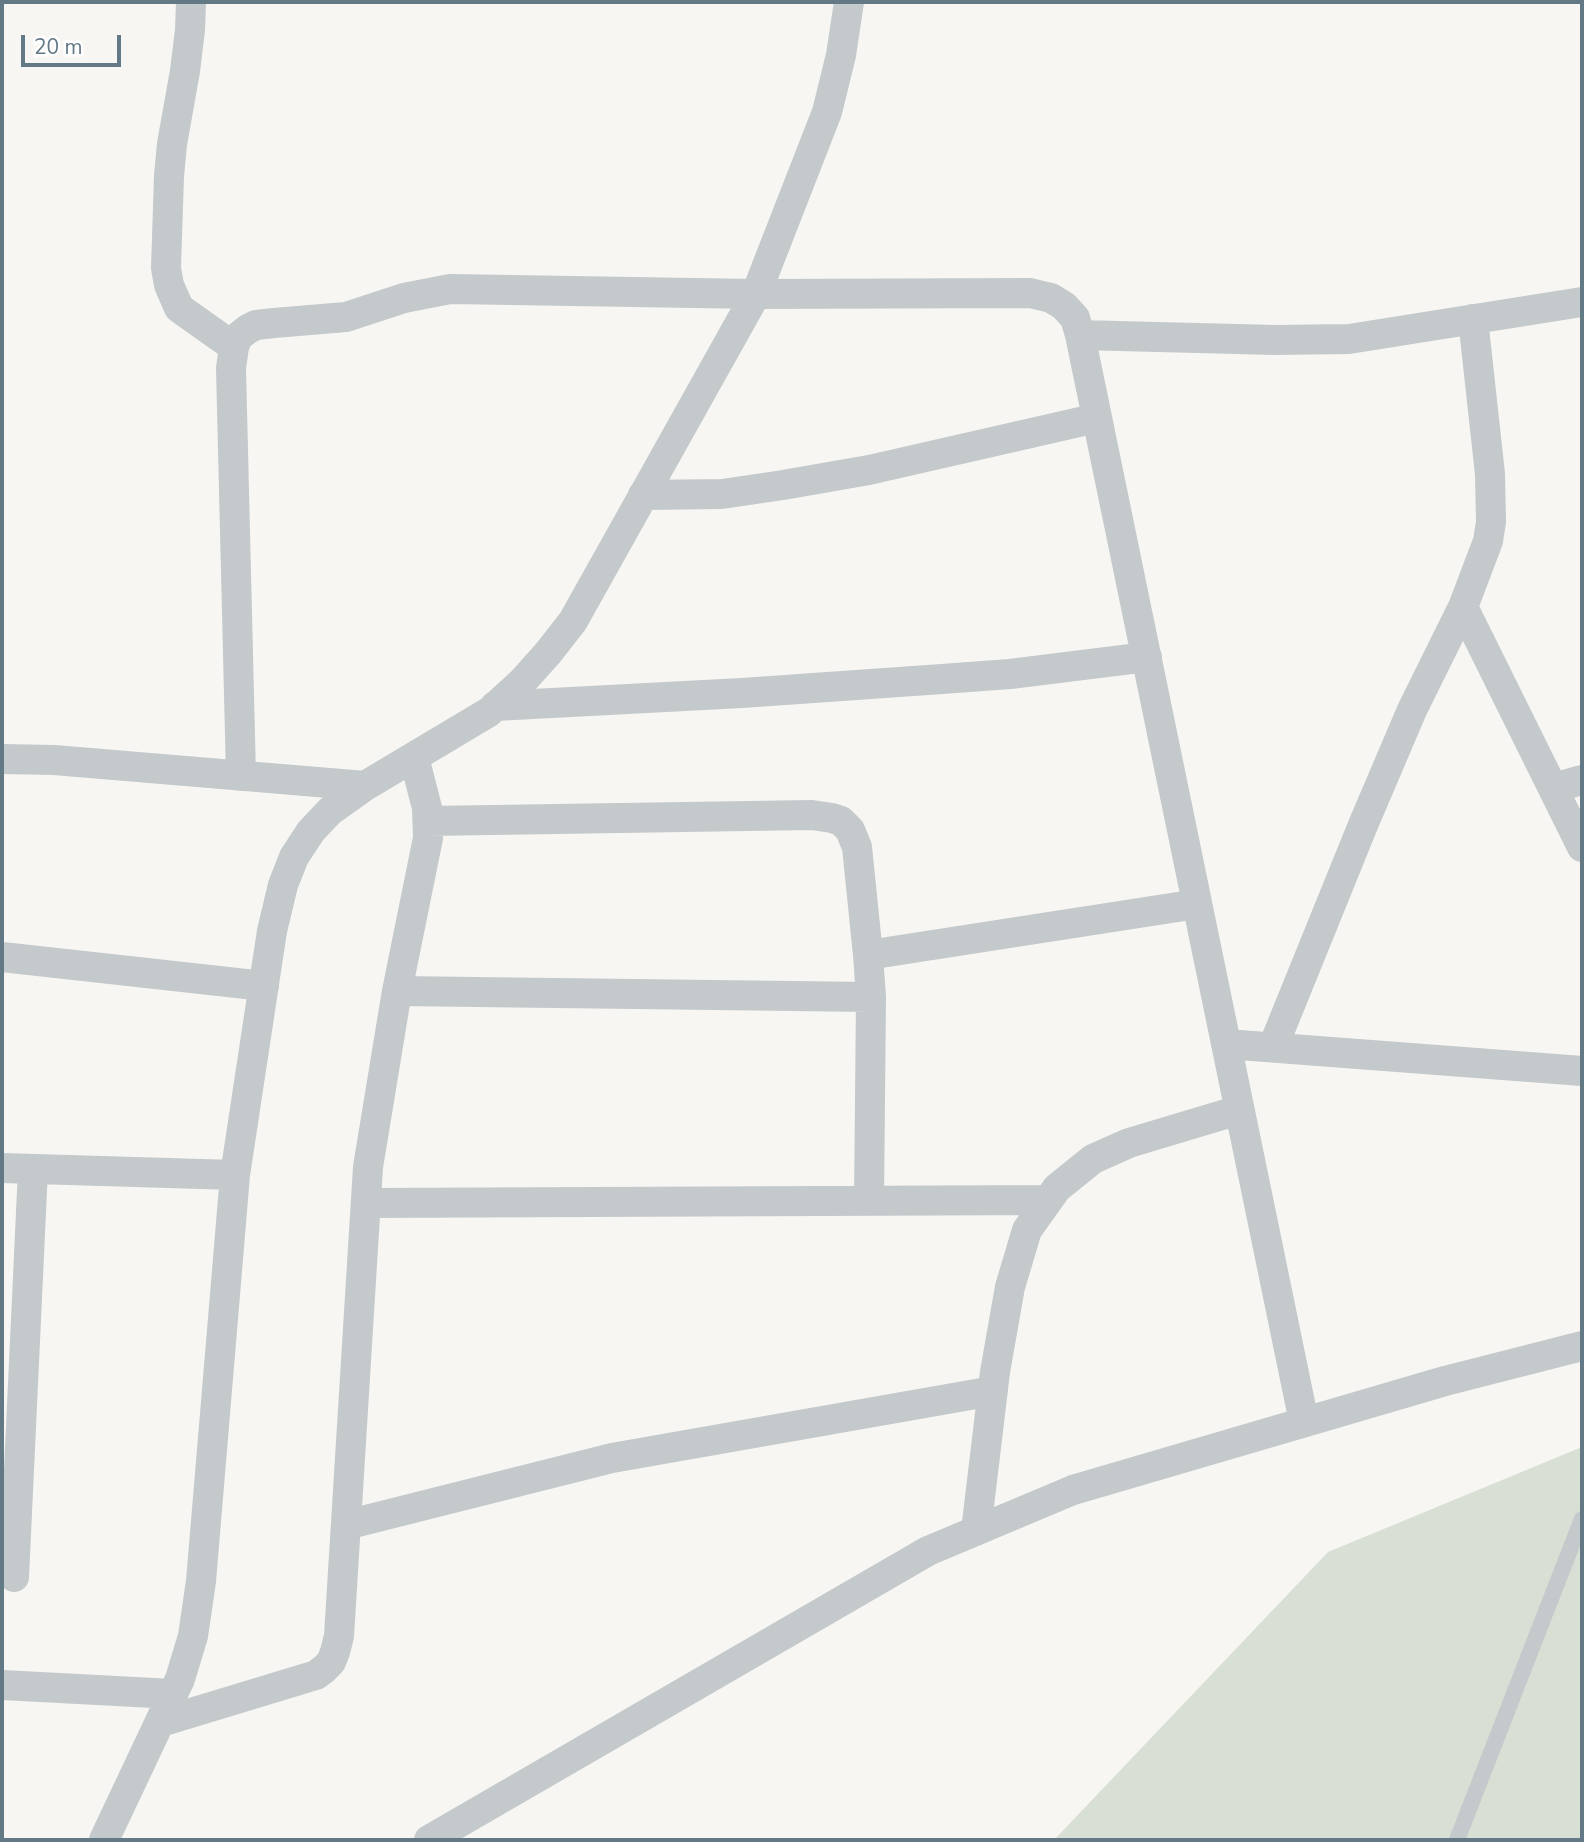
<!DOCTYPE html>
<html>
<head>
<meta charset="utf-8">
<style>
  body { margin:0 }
  #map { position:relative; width:1584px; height:1842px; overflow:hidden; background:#f7f6f3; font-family:"Nunito Sans",sans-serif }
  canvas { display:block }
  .frame { position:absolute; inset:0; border:4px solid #647986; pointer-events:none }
  .scale { position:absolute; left:21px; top:35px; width:100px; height:32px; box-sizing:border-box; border:4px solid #647986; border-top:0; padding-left:9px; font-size:21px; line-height:24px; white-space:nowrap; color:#647986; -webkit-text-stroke:5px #fff; paint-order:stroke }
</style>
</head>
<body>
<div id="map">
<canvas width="1584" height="1842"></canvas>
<div class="frame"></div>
<div class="scale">20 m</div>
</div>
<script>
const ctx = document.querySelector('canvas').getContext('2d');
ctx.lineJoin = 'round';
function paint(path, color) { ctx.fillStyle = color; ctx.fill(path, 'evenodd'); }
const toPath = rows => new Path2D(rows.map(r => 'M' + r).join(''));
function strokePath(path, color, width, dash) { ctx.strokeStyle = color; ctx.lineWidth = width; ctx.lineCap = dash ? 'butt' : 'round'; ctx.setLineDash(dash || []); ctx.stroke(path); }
const green = toPath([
  [1582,1447,1582,1840,1054,1840,1328,1552]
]);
const service = toPath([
  [1457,1840,1582,1519]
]);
const minor = toPath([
  [191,2,190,30,185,71,172,144,169,176,166,268,169,285,179,308,234,347],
  [1080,335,1275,340,1349,339,1582,302],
  [643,495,722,494,783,485,869,470,1097,418],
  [1463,607,1582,847],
  [495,706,742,693,942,679,1010,674,1147,657],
  [2,759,54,760,365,786],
  [241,776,231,368,234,347,238,337,248,329,256,325,274,323,346,317,404,298,450,289,756,294,1030,293,1051,298,1064,306,1075,318,1080,335,1304,1422],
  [1553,788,1582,780],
  [428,821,812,815,832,818,841,821,850,830,857,847,868,955,871,997,869,1201],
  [868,955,1197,904],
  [2,957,264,986],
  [397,991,871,997],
  [1226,1044,1582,1071],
  [1273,1047,1363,825,1412,710,1463,607,1488,541,1491,522,1490,474,1473,319],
  [2,1168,235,1175],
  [366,1203,1048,1200],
  [346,1525,612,1458,993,1391],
  [976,1531,995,1372,1010,1287,1027,1230,1057,1188,1093,1159,1129,1143,1239,1110],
  [14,1577,33,1169],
  [2,1685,173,1694],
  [161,1722,316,1675,324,1669,331,1662,335,1652,339,1636,368,1167,397,991,428,838,427,808,414,757],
  [104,1840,180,1679,193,1636,201,1581,235,1175,272,931,283,885,294,857,311,831,330,811,365,786,489,712,522,682,548,653,573,621,756,294,827,112,841,55,849,2],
  [429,1840,928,1551,1073,1490,1445,1381,1582,1346]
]);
paint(green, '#d8dfd4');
strokePath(service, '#c4c9cb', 16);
strokePath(minor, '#c4c9cb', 30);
</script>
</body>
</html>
